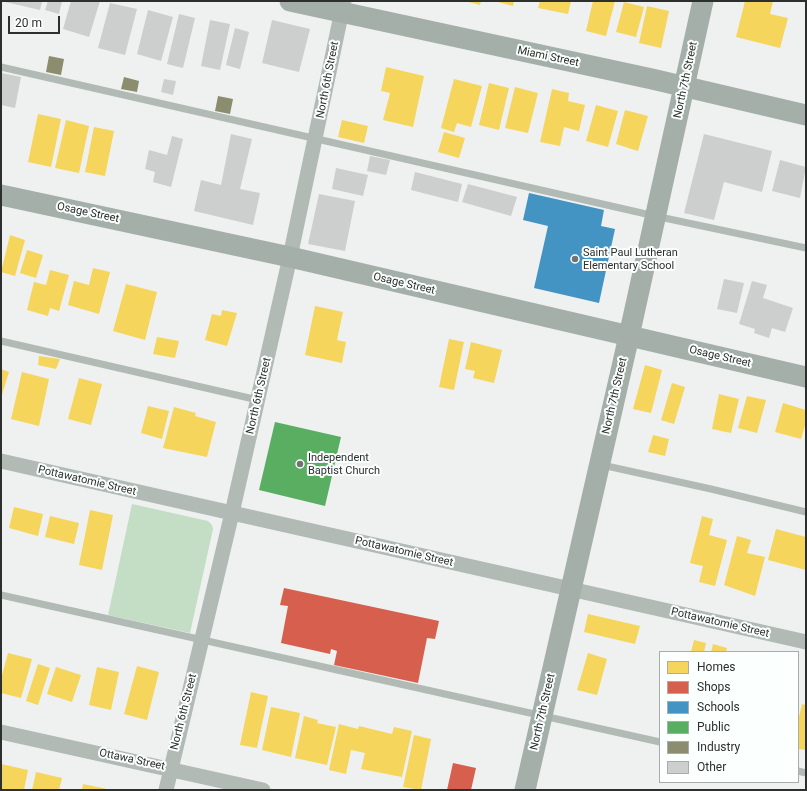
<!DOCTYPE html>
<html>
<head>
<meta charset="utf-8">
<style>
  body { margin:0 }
  #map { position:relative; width:807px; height:791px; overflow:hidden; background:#eef1f0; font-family:Roboto,sans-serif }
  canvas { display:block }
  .frame { position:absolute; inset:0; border:2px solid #2d2f2e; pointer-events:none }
  .legend { position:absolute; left:659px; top:651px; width:140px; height:132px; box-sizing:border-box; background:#fbfffe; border:1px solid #a9acab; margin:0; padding:5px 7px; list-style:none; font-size:12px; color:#2d2f2e }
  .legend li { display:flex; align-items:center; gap:8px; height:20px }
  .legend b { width:20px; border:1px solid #a9acab }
  .scale { position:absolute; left:8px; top:16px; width:52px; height:18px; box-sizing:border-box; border:2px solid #2d2f2e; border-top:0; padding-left:5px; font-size:12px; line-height:14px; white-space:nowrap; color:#2d2f2e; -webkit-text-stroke:3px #fbfffe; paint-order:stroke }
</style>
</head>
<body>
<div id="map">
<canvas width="807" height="791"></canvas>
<div class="frame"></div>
<ul class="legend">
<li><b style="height:11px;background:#f6d55c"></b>Homes</li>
<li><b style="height:11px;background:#d6604d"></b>Shops</li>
<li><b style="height:11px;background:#4393c3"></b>Schools</li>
<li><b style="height:11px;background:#5aae61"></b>Public</li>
<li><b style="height:11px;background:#8c8c6e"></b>Industry</li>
<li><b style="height:11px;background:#cccfce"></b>Other</li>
</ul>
<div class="scale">20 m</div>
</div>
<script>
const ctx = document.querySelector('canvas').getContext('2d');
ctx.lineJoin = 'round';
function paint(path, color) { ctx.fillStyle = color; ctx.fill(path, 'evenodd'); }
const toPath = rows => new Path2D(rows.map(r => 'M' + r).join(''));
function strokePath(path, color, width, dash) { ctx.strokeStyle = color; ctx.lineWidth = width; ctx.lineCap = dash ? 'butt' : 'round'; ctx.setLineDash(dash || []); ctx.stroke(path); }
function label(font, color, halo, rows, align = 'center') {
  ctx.font = font + ' Roboto,sans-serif'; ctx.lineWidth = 4; ctx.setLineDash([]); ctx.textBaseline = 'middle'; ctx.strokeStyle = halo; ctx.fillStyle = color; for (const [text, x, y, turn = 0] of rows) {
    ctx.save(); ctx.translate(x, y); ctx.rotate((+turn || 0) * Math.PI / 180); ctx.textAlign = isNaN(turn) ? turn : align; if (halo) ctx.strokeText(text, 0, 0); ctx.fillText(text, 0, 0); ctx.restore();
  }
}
const green = toPath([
  [132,504,208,521,212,525,213,529,190,633,108,615]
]);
const homes = toPath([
  [465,1,481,1,480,5],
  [494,1,514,1,513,6],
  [540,1,571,1,568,14,538,8],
  [593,1,615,1,606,36,586,31],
  [745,1,773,1,770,14,788,18,780,48,736,37],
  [624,2,644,7,636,37,616,32],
  [647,6,669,11,661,48,639,43],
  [386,67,424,76,413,127,383,120,390,93,381,91],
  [454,79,482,86,471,127,457,123,454,132,441,128],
  [489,83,509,88,499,130,479,125],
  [515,87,538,93,528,133,505,128],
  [552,89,569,93,568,101,585,105,579,131,564,127,560,146,540,142],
  [596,105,618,111,608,147,586,141],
  [625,110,648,116,638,151,616,144],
  [38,114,61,119,51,167,28,162],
  [66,120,89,126,79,173,55,168],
  [342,120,368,126,364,143,338,137],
  [94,127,114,131,105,176,85,172],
  [444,132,465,138,459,158,438,152],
  [10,235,25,240,15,276,1,272],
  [27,250,43,255,36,278,20,273],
  [93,268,110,272,99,314,68,305,74,281,89,285],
  [50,270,69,275,59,311,50,308,48,316,27,310,34,282,46,285],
  [126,284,157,292,145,340,113,331],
  [315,306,343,312,337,340,346,342,342,363,305,355],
  [222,310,237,313,227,346,205,340,212,314,221,316],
  [157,337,179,341,175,358,153,354],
  [449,339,464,342,454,390,439,387],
  [471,342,502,350,494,383,473,378,475,371,465,369],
  [39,356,60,359,56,369,38,365],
  [645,365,662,370,651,413,633,409],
  [1,369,9,372,1,398],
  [22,372,49,379,39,426,11,419],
  [79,378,102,384,91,425,68,419],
  [672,383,685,387,674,424,661,420],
  [719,394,739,399,731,433,712,429],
  [747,396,766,400,757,433,738,428],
  [783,403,806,410,806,422,801,439,775,432],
  [148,406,169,411,162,439,141,433],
  [174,407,196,413,195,416,216,422,207,457,163,448],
  [653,435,669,439,665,456,648,452],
  [14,507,43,514,38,536,9,528],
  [90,510,113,515,102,570,79,565],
  [50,516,79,523,74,544,45,537],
  [702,516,713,519,709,535,727,540,715,586,699,582,703,566,690,563],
  [776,529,806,537,806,570,768,560],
  [737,536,751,540,747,553,765,557,755,596,724,585],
  [588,614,640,626,635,644,584,632],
  [694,640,706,643,704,652,691,652],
  [713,644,727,648,726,652,711,652],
  [8,653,32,659,21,698,1,693,1,679],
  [588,653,607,659,597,695,577,690],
  [38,664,50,668,38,705,26,701],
  [137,666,159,672,147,720,124,714],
  [56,667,81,675,72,702,47,694],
  [97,667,119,672,111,710,89,705],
  [251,692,268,696,257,748,240,745],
  [802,704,806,705,806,750,798,749,798,721],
  [271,707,300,713,291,757,262,750],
  [304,716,318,720,317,723,336,727,327,765,295,758],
  [339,724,358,729,359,726,392,734,394,727,412,731,402,777,361,769,365,753,351,750,346,774,329,770],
  [414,735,431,739,421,790,403,787],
  [1,764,28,770,24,790,1,790],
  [36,772,62,778,59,790,32,790],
  [83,784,107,789,106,790,82,790]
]);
const shops = toPath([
  [284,588,439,621,435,639,427,638,418,683,334,665,337,651,331,649,330,654,281,643,288,606,280,605],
  [453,763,476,768,471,790,447,790]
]);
const schools = toPath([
  [529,193,604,210,601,226,615,229,599,303,534,288,548,226,523,220]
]);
const public = toPath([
  [275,422,341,437,325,506,259,490]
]);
const industry = toPath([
  [49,56,64,59,61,75,46,72],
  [124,77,139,81,137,92,121,89],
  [218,96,233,99,230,114,215,111]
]);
const building = toPath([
  [1,1,42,1,40,10],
  [48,1,62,1,59,14,45,10],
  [71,1,100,1,89,37,63,29],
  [110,3,137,9,125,55,98,48],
  [148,10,173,17,161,61,137,54],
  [179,14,195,18,183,68,167,64],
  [210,20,230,24,220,70,201,66],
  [272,20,310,29,299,72,262,63],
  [235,28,249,32,240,69,226,65],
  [1,73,21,77,15,108,1,105],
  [164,79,176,81,173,95,161,92],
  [231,134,252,139,240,189,260,193,253,225,194,211,201,180,221,185],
  [704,134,772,151,762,192,724,182,714,220,684,213],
  [172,136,183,139,171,187,153,182,155,172,145,169,149,150,167,155],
  [370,156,390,160,386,175,367,171],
  [780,160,806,167,800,198,772,191],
  [336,168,368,175,363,196,332,189],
  [415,172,462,184,458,202,411,190],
  [468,184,517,197,511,216,462,202],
  [319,194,355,201,345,251,308,244],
  [724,279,744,283,737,313,717,309],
  [752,281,767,285,763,298,793,308,785,332,772,328,769,338,754,333,755,329,739,324]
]);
const lane = toPath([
  [1,67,655,216,806,248],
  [1,341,258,400],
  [602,465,711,489,806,512],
  [1,595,660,742],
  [798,771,806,773]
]);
const street = toPath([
  [1,461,806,642],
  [1,732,263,790],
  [166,790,232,513,290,257,344,1]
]);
const secondary = toPath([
  [290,1,652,79,806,115],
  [1,195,290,257,806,377],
  [525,790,629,336,703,1]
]);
const markers = [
  [575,259,4,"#717372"],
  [300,464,4,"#717372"]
];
const streetNames = [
  ["Miami Street",548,57,12],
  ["North 6th Street",328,80,-79],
  ["North 7th Street",686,80,-78],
  ["Osage Street",88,213,12],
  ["Osage Street",404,284,13],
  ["Osage Street",720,357,13],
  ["North 6th Street",259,396,-77],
  ["North 7th Street",615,396,-77],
  ["Pottawatomie Street",87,481,13],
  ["Pottawatomie Street",404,552,13],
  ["Pottawatomie Street",720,623,13],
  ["North 6th Street",184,712,-76],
  ["North 7th Street",543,712,-77],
  ["Ottawa Street",132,760,12]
];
const poiNames = [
  ["Saint Paul Lutheran",583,253],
  ["Elementary School",583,266],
  ["Independent",308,458],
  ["Baptist Church",308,471]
];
paint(green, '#c3dec4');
paint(homes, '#f6d55c');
paint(shops, '#d6604d');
paint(schools, '#4393c3');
paint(public, '#5aae61');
paint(industry, '#8c8c6e');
paint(building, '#cccfce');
strokePath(lane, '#b1bab5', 7);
strokePath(street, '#b1bab5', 15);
strokePath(secondary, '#a4afa9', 21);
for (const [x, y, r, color] of markers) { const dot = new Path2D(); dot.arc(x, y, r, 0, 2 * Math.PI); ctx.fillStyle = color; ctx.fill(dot); strokePath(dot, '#fbfffe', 1.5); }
label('11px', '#2d2f2e', '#fbfffe', streetNames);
label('11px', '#2d2f2e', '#fbfffe', poiNames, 'left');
</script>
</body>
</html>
